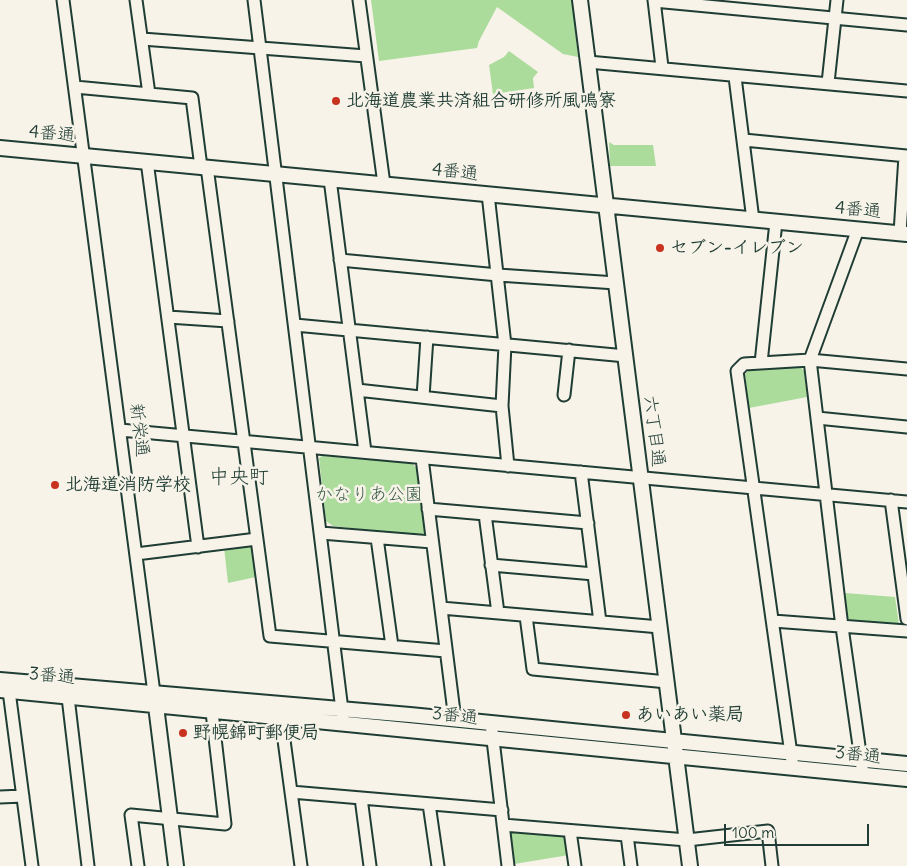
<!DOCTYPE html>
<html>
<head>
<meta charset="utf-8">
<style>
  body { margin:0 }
  #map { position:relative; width:907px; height:866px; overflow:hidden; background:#f7f3e8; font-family:Delius,sans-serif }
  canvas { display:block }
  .scale { position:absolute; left:724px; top:824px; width:145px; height:22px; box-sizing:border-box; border:2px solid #1f3d34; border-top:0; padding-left:6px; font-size:15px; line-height:18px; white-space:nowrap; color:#1f3d34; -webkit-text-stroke:4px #f7f3e8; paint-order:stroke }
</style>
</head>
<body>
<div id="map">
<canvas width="907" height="866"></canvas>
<div class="scale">100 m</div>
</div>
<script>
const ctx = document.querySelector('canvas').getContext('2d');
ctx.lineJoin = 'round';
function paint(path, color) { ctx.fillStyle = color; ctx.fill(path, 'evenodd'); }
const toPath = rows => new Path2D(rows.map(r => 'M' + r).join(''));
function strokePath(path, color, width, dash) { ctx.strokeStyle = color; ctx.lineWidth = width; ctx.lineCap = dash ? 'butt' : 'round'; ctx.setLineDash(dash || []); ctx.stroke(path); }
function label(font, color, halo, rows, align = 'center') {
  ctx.font = font + ' Delius,"Klee One",sans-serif'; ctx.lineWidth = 5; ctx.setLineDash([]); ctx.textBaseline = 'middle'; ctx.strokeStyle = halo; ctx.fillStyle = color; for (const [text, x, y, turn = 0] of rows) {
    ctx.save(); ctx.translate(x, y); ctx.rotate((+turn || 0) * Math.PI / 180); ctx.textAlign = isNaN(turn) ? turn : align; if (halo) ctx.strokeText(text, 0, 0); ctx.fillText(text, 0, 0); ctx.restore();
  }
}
const green = toPath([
  [371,0,572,0,578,57,563,54,497,7,479,41,477,48,379,61],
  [509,51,538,72,533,78,534,88,493,94,489,65,504,57],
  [609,142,614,145,653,145,656,166,610,166],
  [800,366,804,371,807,397,749,408,745,374,750,369],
  [322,456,412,463,417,469,425,532,420,536,333,526,326,521,319,458],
  [253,545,256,577,228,583,224,547],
  [845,593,895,597,899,624,895,627,852,623,848,618],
  [514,831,563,834,567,839,569,855,514,864,510,833]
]);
const minor = toPath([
  [63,0,154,693],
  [136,0,149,94],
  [254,0,343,718],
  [359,0,384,184],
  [654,0,662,67],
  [654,1,907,25],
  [142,39,366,56],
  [588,62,907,91],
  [735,77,753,220],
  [828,83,837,0],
  [75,87,192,98,201,167],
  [744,140,907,156],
  [147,161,198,547],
  [207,167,270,636,446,651],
  [330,179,365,452],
  [488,194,505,345,502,406,508,466],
  [858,229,810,360,842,627,863,774],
  [900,233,905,156],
  [340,260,498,275,616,283],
  [168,317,228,321],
  [295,325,626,356],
  [761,363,776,222],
  [357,390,502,406],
  [564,395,569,350],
  [423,397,427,337],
  [817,418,907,427],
  [120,430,907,502],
  [422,458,455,720],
  [581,472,600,622],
  [891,500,907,619],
  [428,509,588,523],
  [485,514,498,613],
  [321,533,432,542],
  [377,538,392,646],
  [136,554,257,539],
  [491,565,594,574],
  [441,608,660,627],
  [526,616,533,669,667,682],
  [773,621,907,631],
  [9,691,32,866],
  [68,697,88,866],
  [281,718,301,866],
  [491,723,508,866],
  [793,768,737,371,744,364,810,360,907,369],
  [291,792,502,810],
  [0,797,23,796],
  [361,798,370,866],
  [429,804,438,866],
  [503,825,687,840,768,831,772,866],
  [570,831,575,866],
  [627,835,631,866],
  [138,866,131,815,225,824,212,712]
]);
const tertiary = toPath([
  [580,0,690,866],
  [0,148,907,234],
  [0,680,410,715,907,764],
  [0,690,907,779],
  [155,698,176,866]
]);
const markers = [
  [336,101,5,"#c8321e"],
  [660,248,5,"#c8321e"],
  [55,485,5,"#c8321e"],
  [626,715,5,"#c8321e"],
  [183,733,5,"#c8321e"]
];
const poiNames = [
  ["北海道農業共済組合研修所風鳴寮",346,101],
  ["セブン-イレブン",670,248],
  ["北海道消防学校",65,485],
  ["あいあい薬局",636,715],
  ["野幌錦町郵便局",193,733]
];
const streetNames = [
  ["4番通",52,134,5],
  ["4番通",455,172,6],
  ["4番通",858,210,5],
  ["新栄通",139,430,83],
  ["六丁目通",654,431,83],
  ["3番通",52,676,5],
  ["3番通",455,716,6],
  ["3番通",858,755,6]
];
const parkNames = [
  ["かなりあ公園",369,495]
];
const quarterNames = [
  ["中央町",239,477]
];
paint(green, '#acdc9c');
strokePath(minor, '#1f3d34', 15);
strokePath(tertiary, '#1f3d34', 18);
strokePath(minor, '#f7f3e8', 11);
strokePath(tertiary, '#f7f3e8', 14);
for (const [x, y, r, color] of markers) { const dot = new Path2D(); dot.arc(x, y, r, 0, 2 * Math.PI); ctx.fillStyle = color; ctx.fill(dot); strokePath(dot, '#f7f3e8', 2); }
label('bold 18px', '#1f3d34', '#f7f3e8', poiNames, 'left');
label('18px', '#1f3d34', '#f7f3e8', streetNames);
label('18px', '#3b5d49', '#f7f3e8', parkNames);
label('20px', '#1f3d34', '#f7f3e8', quarterNames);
</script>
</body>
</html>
